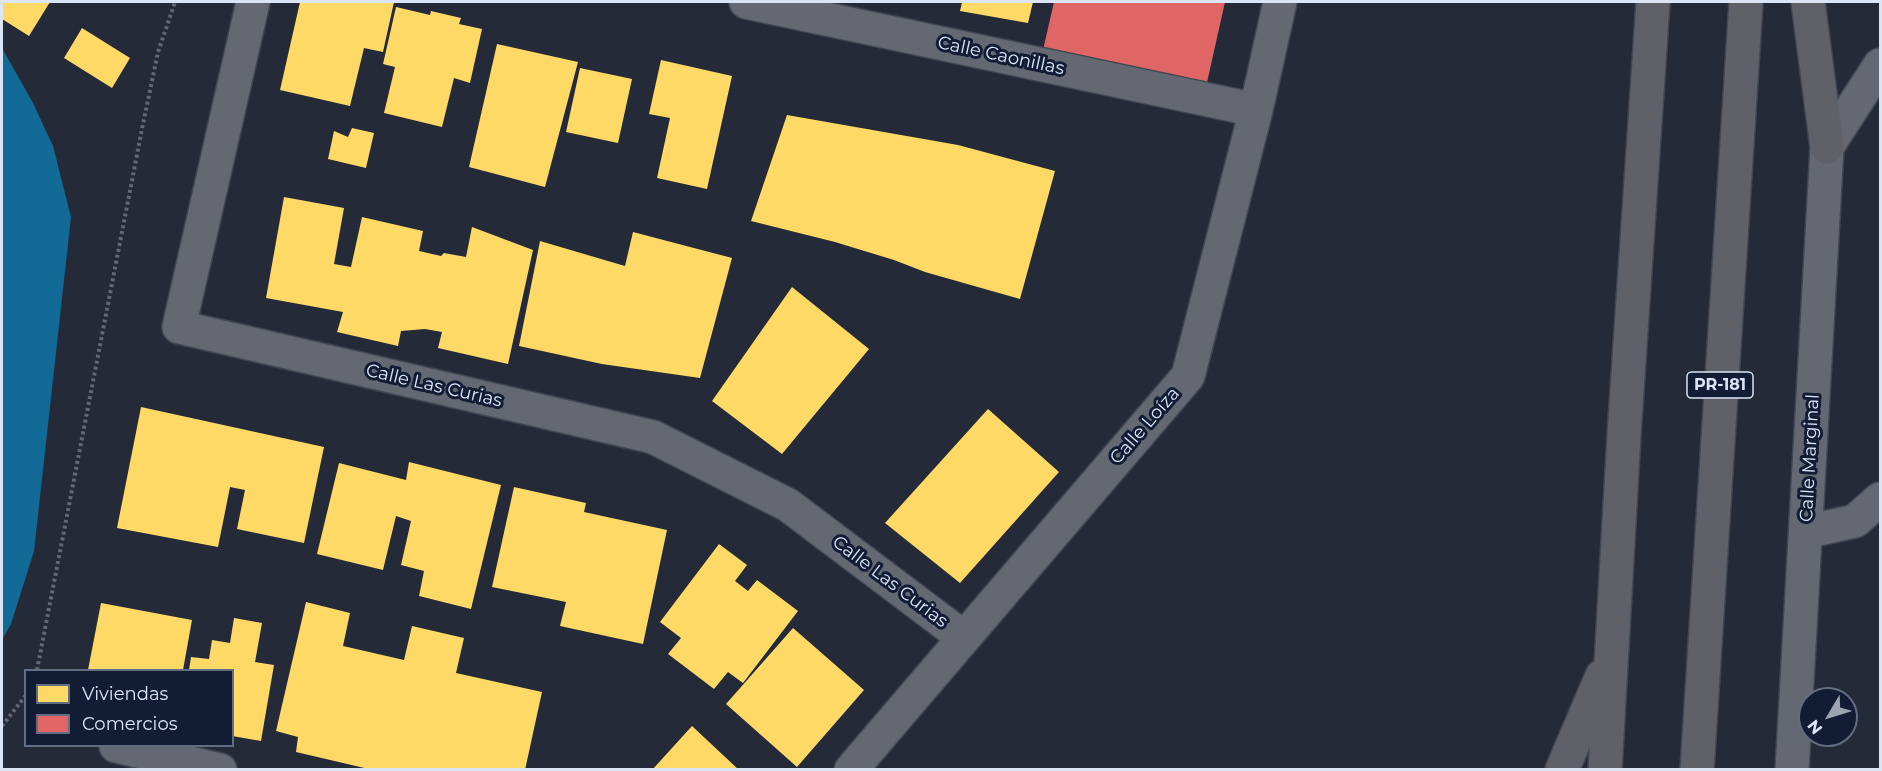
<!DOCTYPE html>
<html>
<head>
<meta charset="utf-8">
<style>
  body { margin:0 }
  #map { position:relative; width:1882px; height:771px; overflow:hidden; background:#242a38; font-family:Montserrat,sans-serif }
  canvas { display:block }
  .frame { position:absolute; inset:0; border:3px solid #dce5f6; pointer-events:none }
  .legend { position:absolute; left:24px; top:669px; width:210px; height:78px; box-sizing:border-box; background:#121d35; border:2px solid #636d82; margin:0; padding:8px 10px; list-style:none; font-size:18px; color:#dce5f6 }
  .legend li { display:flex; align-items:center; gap:12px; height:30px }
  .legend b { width:30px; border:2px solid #636d82 }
  .north { position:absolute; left:1798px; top:687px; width:60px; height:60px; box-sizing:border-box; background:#121d35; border:2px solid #636d82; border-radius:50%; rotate:232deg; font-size:16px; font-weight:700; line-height:24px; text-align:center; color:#dce5f6 }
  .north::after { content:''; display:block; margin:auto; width:21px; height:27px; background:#9ca4b4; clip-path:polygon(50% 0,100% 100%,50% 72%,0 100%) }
</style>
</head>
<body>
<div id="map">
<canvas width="1882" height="771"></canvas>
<div class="frame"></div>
<ul class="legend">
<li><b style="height:16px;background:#ffd966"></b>Viviendas</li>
<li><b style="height:16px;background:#e06666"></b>Comercios</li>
</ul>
<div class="north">N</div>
</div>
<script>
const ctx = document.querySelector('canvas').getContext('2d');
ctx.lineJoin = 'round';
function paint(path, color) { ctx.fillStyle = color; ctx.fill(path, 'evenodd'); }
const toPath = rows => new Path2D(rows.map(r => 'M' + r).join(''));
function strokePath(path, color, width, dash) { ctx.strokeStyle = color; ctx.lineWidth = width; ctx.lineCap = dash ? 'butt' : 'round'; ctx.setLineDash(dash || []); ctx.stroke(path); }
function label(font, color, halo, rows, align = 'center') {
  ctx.font = font + ' Montserrat,sans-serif'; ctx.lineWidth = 6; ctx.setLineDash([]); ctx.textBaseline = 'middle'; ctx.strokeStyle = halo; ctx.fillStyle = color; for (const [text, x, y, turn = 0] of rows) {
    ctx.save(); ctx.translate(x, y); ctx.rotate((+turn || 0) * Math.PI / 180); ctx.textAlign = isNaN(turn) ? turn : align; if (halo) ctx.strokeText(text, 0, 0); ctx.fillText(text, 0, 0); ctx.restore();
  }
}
const water = toPath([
  [2,48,33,103,53,146,71,217,34,551,11,624,2,640]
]);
const homes = toPath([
  [2,2,50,2,29,36,2,19],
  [300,2,394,2,383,52,364,48,350,106,280,90],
  [962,2,1033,2,1028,23,960,11],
  [396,7,430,15,431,11,461,18,459,24,482,29,470,83,454,78,442,127,384,113,395,67,383,64],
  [82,28,130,58,112,88,64,58],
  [497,44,578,62,545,187,469,167],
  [661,60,732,76,707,189,657,178,670,118,649,114],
  [580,68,632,79,618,143,566,132],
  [787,115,958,145,1055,171,1020,299,925,272,894,260,835,242,751,221],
  [352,128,374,133,366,168,328,159,334,131,348,137],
  [284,197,344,208,334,264,351,267,362,217,423,231,419,251,441,256,444,253,466,257,472,227,533,250,508,364,438,348,442,332,425,329,401,331,398,346,337,332,343,312,266,298],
  [633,232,732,258,700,378,602,364,519,346,540,241,625,266],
  [792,287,869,349,782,454,712,401],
  [141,407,324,447,304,543,237,529,245,490,230,487,218,547,117,528],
  [988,409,1059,472,960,583,885,523],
  [409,462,501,485,471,609,419,596,424,571,401,565,411,521,396,516,383,570,317,554,339,463,406,480],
  [514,487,586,503,584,512,667,530,643,644,560,626,566,602,492,587],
  [719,544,747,565,735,581,748,591,757,580,798,611,743,683,728,672,714,689,668,654,681,638,660,622],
  [306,602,350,613,343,646,404,660,412,626,464,638,456,673,542,692,525,770,373,770,296,752,298,737,276,731],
  [101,603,192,620,183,670,88,670],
  [234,618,262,623,255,662,274,665,261,741,232,736,232,670,189,670,191,657,209,659,212,640,230,643],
  [793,628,864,690,797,767,726,704],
  [692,726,739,770,652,770]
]);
const shops = toPath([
  [1054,2,1225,2,1206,87,1043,50]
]);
const path = toPath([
  [37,670,142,129,158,52,175,2],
  [2,726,26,695]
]);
const minor = toPath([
  [253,2,179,327,653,437,788,505,963,637],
  [746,2,1256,110],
  [1806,532,1855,521,1880,499],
  [116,746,220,770],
  [851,770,1188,376,1256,110,1280,2],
  [1792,770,1827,147,1880,65]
]);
const major = toPath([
  [1808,2,1827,147],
  [1562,770,1602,676],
  [1605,770,1624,435,1653,2],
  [1697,770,1746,2]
]);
const shields = [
  [1720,385,66]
];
const shieldNames = [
  ["PR-181",1720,385]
];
const streetNames = [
  ["Calle Caonillas",1001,56,12],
  ["Calle Las Curias",434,386,13],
  ["Calle Loíza",1145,426,-49],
  ["Calle Marginal",1810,458,-87],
  ["Calle Las Curias",890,582,37]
];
paint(water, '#126a97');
paint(homes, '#ffd966');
paint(shops, '#e06666');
strokePath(minor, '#404652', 36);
strokePath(major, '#404652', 36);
strokePath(path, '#646872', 4, [3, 3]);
strokePath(minor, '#636873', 33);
strokePath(major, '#5f6068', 33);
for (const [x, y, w] of shields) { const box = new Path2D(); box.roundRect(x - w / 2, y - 13, w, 26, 4.5); ctx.fillStyle = '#121d35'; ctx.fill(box); strokePath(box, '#dce5f6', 1.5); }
label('bold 16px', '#dce5f6', null, shieldNames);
label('18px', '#dce5f6', '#121d35', streetNames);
</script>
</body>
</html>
